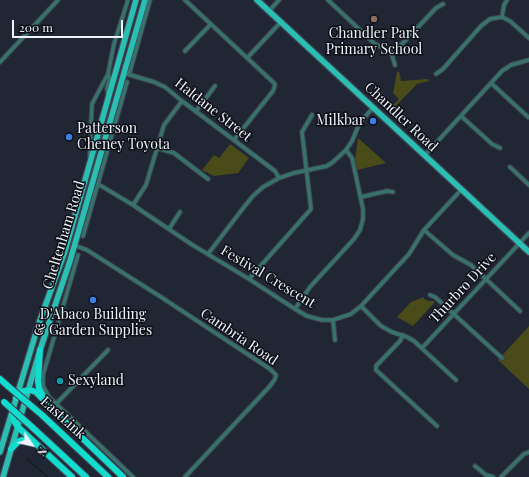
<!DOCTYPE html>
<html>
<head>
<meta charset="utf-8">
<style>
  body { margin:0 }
  #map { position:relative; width:529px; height:477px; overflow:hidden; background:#212634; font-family:"Playfair Display",serif }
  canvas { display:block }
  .north { position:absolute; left:12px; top:425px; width:40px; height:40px; -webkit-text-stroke:3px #0d0f16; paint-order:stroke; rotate:124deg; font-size:11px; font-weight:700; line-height:16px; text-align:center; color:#eff3fd }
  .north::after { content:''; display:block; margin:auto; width:14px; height:18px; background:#eff3fd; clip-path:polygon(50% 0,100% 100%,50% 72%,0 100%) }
  .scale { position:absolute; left:12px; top:20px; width:111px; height:18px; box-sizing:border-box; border:2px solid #eff3fd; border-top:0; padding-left:5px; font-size:12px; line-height:14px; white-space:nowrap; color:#eff3fd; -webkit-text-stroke:3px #0d0f16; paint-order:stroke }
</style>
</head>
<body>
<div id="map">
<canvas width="529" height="477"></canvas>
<div class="north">N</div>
<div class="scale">200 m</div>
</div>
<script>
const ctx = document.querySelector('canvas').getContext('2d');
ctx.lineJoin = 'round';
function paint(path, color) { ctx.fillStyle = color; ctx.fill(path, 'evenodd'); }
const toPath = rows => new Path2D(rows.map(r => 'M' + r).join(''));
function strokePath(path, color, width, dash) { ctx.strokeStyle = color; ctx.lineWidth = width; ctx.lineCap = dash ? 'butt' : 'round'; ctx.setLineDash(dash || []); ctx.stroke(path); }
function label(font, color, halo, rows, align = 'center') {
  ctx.font = font + ' "Playfair Display",serif'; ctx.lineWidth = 3; ctx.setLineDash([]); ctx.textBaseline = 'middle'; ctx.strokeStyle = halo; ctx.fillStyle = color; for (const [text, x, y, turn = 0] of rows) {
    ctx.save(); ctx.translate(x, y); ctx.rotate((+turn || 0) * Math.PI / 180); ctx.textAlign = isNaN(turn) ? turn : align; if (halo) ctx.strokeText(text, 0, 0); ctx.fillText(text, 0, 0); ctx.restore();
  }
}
const green = toPath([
  [399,71,401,81,428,79,429,81,417,84,389,113,388,111,399,99,393,93,397,72],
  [358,138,386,163,357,170,355,160],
  [230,144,249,158,238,173,214,176,202,170,214,155,219,158],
  [424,297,424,299,428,301,433,301,435,302,413,326,397,317,411,302],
  [529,326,529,389,498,360]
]);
const stream = toPath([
  [27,459,48,477]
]);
const minor = toPath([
  [185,0,274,83,275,85,273,91,234,140],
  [328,0,375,44,385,49,397,47,402,44,436,8,443,4],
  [269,11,279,0],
  [502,17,504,5,507,0],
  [390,49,395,65],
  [185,51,211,24],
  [247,58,281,22],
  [0,62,58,0],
  [124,73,154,82,165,87,182,101,275,171,279,178],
  [108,74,110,78,107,88,108,95],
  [436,74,443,69,481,26,490,19,502,17,510,21,529,38],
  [129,75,150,0],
  [491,83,528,117],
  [196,111,215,86],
  [461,116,492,144,500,148],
  [157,148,174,153,208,179],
  [425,155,502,71,511,65,529,60],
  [90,156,90,146,92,104,108,74,114,44,128,0],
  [510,167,529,185],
  [98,184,133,205,191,244,249,279,295,309,307,316,322,320,333,320,351,314,361,306,409,254,424,230,462,189],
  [361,197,387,191,393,192],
  [133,205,146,185,164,125,182,101],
  [169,229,180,212],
  [424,230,453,255,471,265,520,311],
  [83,236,127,82],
  [74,245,87,250,161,297,270,369,276,375,275,379,270,386,185,477],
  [208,254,244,207,253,196,263,187,279,178,294,173,327,166,333,162,346,150],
  [78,255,43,375,43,386,49,397,133,477],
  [249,279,311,209,302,132,312,115],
  [430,295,435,297,502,358],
  [361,306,381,326,392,332,407,337,414,341,456,380],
  [295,309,310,287,354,239,360,230,363,219,363,209,352,158,346,150,352,141,360,122,373,108],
  [333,320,335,340],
  [403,335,400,341,376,366,376,370,437,426],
  [422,348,529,233],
  [56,404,108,350],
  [475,466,486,475,493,477],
  [501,477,524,454,529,452]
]);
const primary = toPath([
  [257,0,529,252],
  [0,452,38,326,65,251,136,0],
  [3,477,40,350,70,261,145,0]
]);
const motorway = toPath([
  [40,350,38,381,39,388,43,396],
  [0,379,9,387],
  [16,398,20,393,24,391,30,390,36,392,55,412,123,477],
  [12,414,14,421,18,427,72,477],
  [42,415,108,477],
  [32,427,86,477],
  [11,449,19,441,22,440,35,443]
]);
const motorwayBridge = toPath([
  [9,387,42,415],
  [4,402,32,427]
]);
const markers = [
  [374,19,4,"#8d6e63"],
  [373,121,4,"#3f7fe0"],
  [69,137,4,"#3f7fe0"],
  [93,300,4,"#3f7fe0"],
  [60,381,4,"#0f9aa8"]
];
const poiNames = [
  ["Chandler Park",374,34],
  ["Primary School",374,50],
  ["Milkbar",365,121,"right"],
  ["Patterson",77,129,"left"],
  ["Cheney Toyota",77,145,"left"],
  ["D'Abaco Building",93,315],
  ["& Garden Supplies",93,331],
  ["Sexyland",68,381,"left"]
];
const streetNames = [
  ["Haldane Street",213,110,38],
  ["Chandler Road",401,117,43],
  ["Cheltenham Road",64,235,-73],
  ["Festival Crescent",268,277,31],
  ["Thurbro Drive",463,288,-47],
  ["Cambria Road",239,337,34],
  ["EastLink",63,418,42]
];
paint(green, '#494b18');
strokePath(stream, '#001717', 1);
strokePath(minor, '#3e4350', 5.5);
strokePath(primary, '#3e4350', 8);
strokePath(motorway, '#3e4350', 8);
strokePath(minor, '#37726c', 3.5);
strokePath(primary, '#2bbeb2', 5.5);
strokePath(motorway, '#12dcce', 6);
strokePath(motorwayBridge, '#3e4350', 8, []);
strokePath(motorwayBridge, '#12dcce', 6);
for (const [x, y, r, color] of markers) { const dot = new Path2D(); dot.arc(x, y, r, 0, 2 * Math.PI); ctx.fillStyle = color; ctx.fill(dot); strokePath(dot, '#0d0f16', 1.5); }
label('14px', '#eff3fd', '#0d0f16', poiNames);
label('14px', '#eff3fd', '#0d0f16', streetNames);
</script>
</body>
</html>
